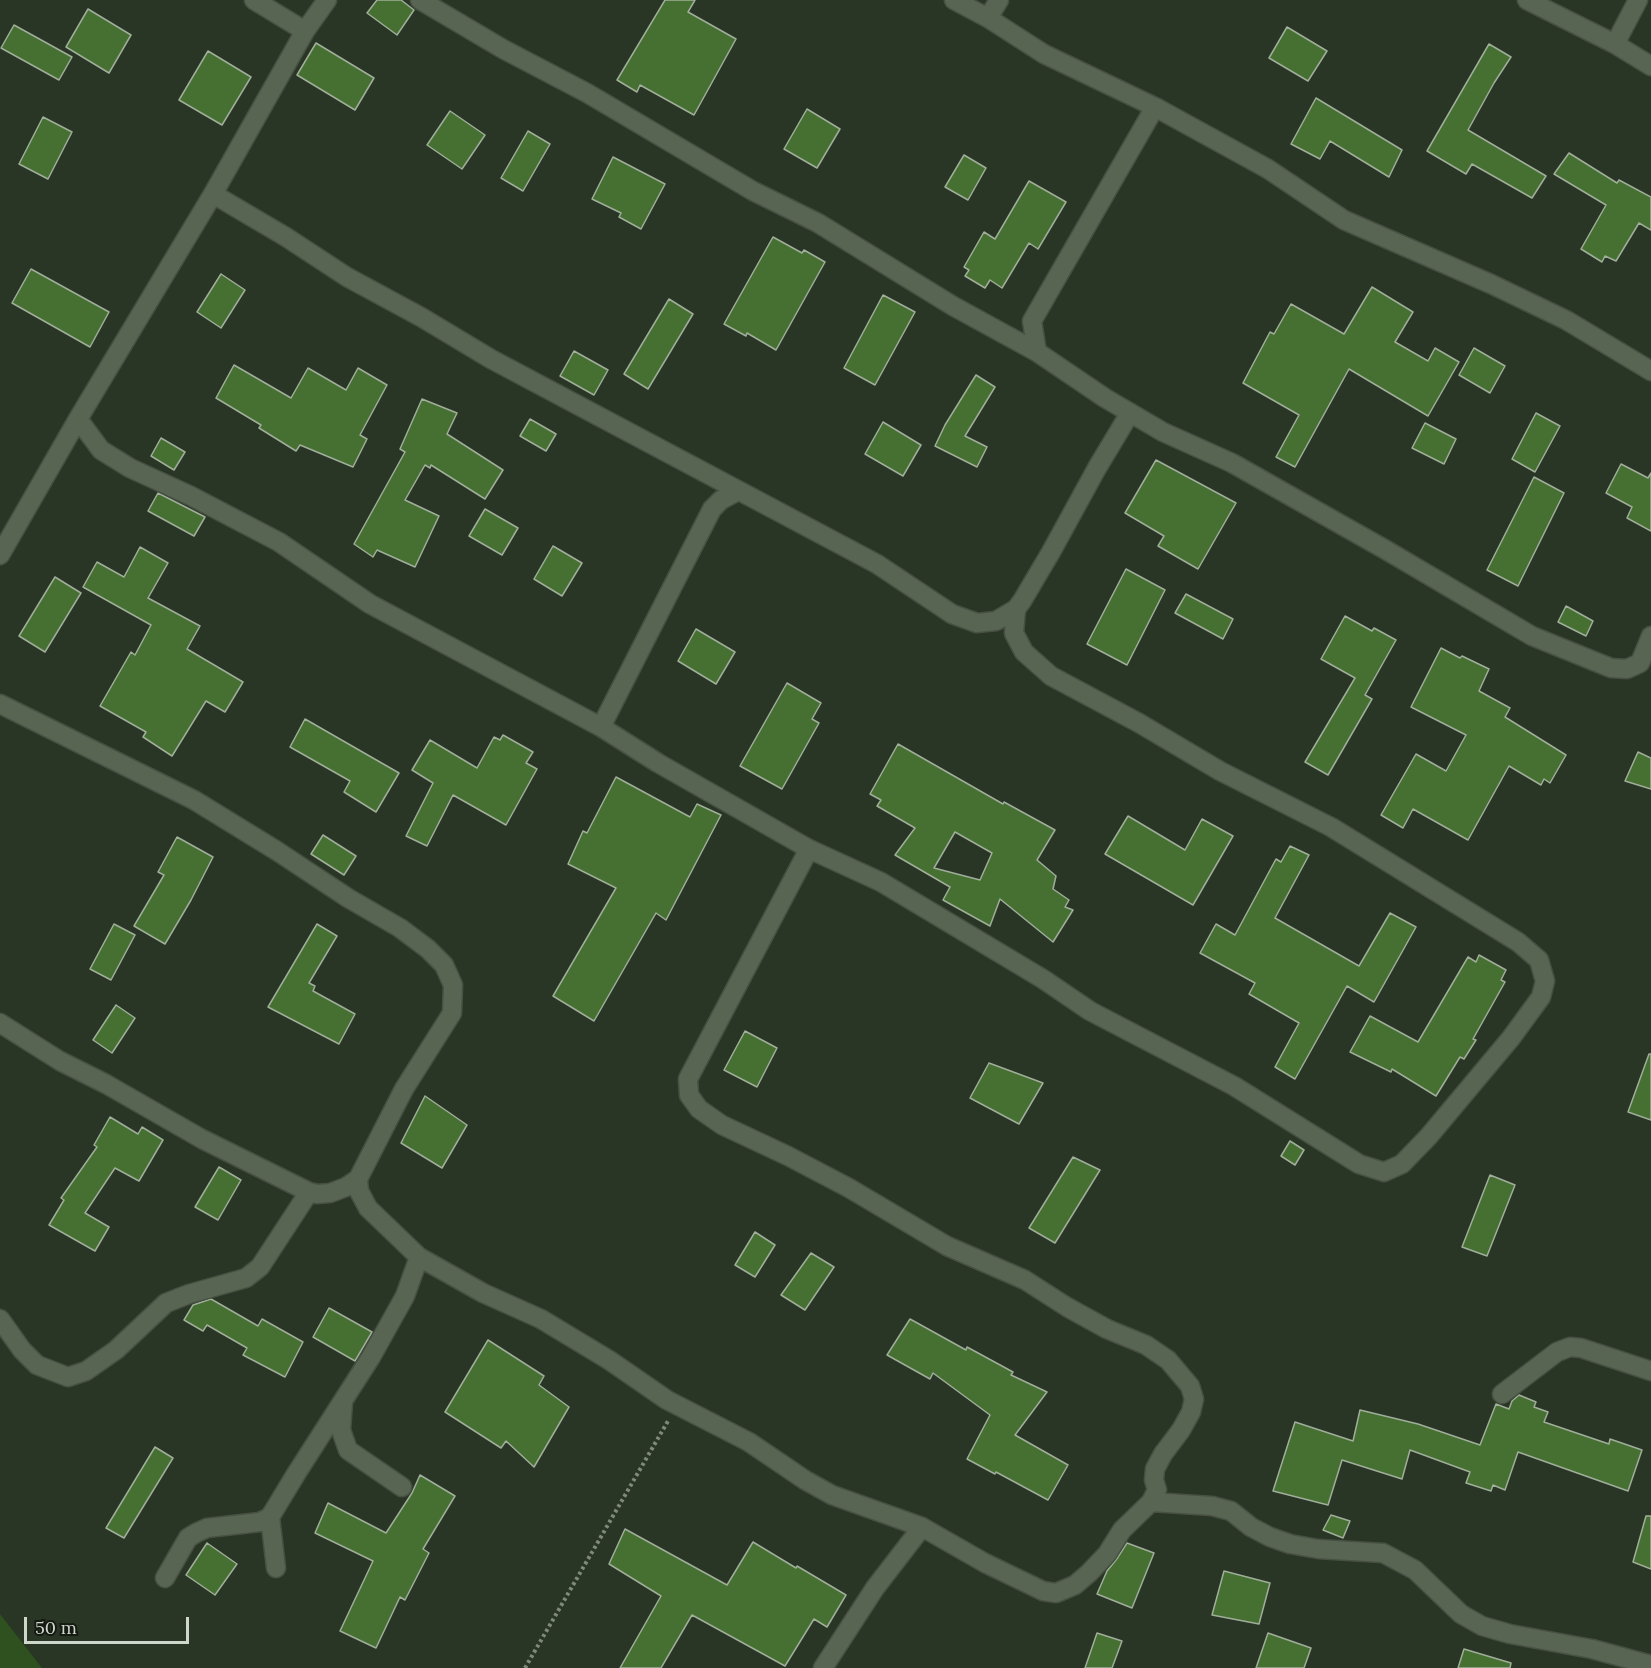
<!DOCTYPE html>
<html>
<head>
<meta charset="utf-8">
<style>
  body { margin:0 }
  #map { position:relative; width:1651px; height:1668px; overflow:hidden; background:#293525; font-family:Lora,serif }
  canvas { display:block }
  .scale { position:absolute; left:24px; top:1617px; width:165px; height:27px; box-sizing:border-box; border:3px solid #cfd6cc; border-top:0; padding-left:8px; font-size:18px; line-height:21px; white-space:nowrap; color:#cfd6cc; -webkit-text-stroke:4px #151b13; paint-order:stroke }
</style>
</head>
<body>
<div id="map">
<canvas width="1651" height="1668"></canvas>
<div class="scale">50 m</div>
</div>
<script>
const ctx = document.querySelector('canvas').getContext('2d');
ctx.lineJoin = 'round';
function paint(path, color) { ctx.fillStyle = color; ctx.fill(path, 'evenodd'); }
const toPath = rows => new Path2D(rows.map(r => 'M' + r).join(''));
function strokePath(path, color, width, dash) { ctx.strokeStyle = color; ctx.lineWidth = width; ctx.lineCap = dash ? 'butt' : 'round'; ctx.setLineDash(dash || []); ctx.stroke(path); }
const green = toPath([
  [0,1614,42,1668,0,1668]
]);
const building = toPath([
  [377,0,401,0,414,10,397,35,367,13,377,0],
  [665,0,695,0,688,12,736,39,694,115,640,85,637,92,617,80,665,0],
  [88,9,131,35,109,73,66,47,88,9],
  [14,25,72,57,59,80,1,48,14,25],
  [1287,27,1327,51,1308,81,1269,58,1287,27],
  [316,43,374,78,355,110,297,75,316,43],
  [1489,44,1511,57,1494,83,1468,130,1546,176,1532,198,1472,164,1466,174,1427,151,1489,44],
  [208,51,251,77,222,125,179,100,208,51],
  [1316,98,1402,150,1389,177,1330,141,1320,159,1291,144,1316,98],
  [807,109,840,129,817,168,784,149,807,109],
  [450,111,485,135,462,169,427,145,450,111],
  [43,117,72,132,48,179,19,164,43,117],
  [528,131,550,144,523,191,501,178,528,131],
  [1569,153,1617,183,1619,180,1651,197,1651,230,1639,223,1616,261,1605,256,1602,262,1581,249,1606,205,1554,174,1569,153],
  [964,155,986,168,968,200,945,187,964,155],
  [613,157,665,184,641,229,619,217,621,213,592,199,613,157],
  [1029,181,1066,202,1038,249,1029,243,1002,288,990,280,985,288,965,276,969,270,964,267,984,232,995,239,1029,181],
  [773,237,802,253,804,250,825,262,776,350,747,333,746,336,724,324,773,237],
  [31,269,109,312,90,347,12,303,31,269],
  [221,274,245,290,221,328,197,312,221,274],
  [1372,287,1413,312,1395,342,1428,361,1435,348,1459,362,1428,416,1349,369,1295,467,1276,457,1299,415,1243,383,1270,332,1274,334,1291,304,1344,334,1372,287],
  [883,295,915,312,875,385,844,368,883,295],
  [669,299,693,314,648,389,624,374,669,299],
  [1474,348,1505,366,1490,393,1459,375,1474,348],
  [574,351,608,370,594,395,560,376,574,351],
  [234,365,291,398,308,368,346,390,358,368,387,385,360,435,367,439,353,467,300,445,296,451,259,428,261,425,216,398,234,365],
  [976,375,995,387,965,436,987,447,977,467,935,446,945,425,976,375],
  [422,399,457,413,447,434,503,470,485,499,431,465,430,468,425,465,405,500,439,516,415,567,377,550,373,557,354,544,405,452,400,449,422,399],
  [1536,413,1560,426,1535,472,1512,459,1536,413],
  [530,419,556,434,546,451,520,436,530,419],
  [883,422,921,445,903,476,865,454,883,422],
  [1425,423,1456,439,1444,464,1412,448,1425,423],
  [161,438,185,452,174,470,151,456,161,438],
  [1156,460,1236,503,1198,569,1158,546,1164,536,1125,513,1156,460],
  [1621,464,1648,478,1651,473,1651,531,1627,518,1632,507,1606,493,1621,464],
  [1534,477,1564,493,1518,586,1487,570,1534,477],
  [158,493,205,517,194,536,148,511,158,493],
  [485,509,518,528,502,555,469,536,485,509],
  [553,546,582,563,562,596,534,579,553,546],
  [140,547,168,563,148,598,200,626,187,649,243,682,225,712,206,701,172,756,143,737,146,732,100,706,131,652,135,655,151,625,83,587,97,562,124,577,140,547],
  [1126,569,1165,590,1127,665,1087,644,1126,569],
  [55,577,81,593,45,652,19,636,55,577],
  [1186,594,1233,619,1223,639,1175,613,1186,594],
  [1566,606,1593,621,1586,636,1558,622,1566,606],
  [1345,616,1372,631,1374,628,1396,640,1365,695,1372,699,1328,775,1305,762,1355,678,1321,659,1345,616],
  [696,629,735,652,716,684,678,661,696,629],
  [1441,648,1460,658,1462,656,1489,669,1479,691,1510,708,1505,717,1566,755,1550,783,1544,779,1541,785,1509,766,1468,840,1413,809,1403,828,1381,815,1416,754,1446,771,1466,735,1411,707,1441,648],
  [787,683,821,703,812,719,819,723,782,789,740,766,787,683],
  [305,719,399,773,376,812,344,792,350,781,290,747,305,719],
  [503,735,533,752,526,763,537,769,506,825,453,795,427,846,406,836,433,783,412,770,430,740,477,768,494,737,500,740,503,735],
  [898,744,1003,804,1004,802,1055,830,1037,860,1056,876,1053,889,1069,900,1065,907,1073,910,1053,942,1000,899,990,926,943,900,950,887,895,855,915,828,877,806,881,800,870,794,898,744],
  [955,832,992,853,980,880,934,868,955,832],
  [1638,752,1651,758,1651,789,1625,781,1638,752],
  [616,777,690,817,697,804,721,815,666,920,656,913,594,1021,553,996,616,888,568,864,583,831,587,833,616,777],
  [1128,816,1185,850,1202,819,1233,836,1193,905,1105,854,1128,816],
  [323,835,356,856,344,875,311,854,323,835],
  [177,837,213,857,191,900,165,944,134,926,164,875,158,872,177,837],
  [1290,846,1309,855,1275,918,1359,966,1390,913,1416,927,1374,1002,1347,986,1295,1079,1275,1067,1299,1023,1249,994,1255,983,1200,953,1216,924,1235,935,1276,859,1281,862,1290,846],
  [114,924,135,935,111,980,90,969,114,924],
  [317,924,337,936,309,983,315,986,313,991,355,1014,339,1044,268,1007,317,924],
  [1479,955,1506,970,1501,980,1505,982,1473,1039,1476,1040,1464,1059,1460,1057,1436,1096,1392,1069,1391,1072,1350,1052,1370,1016,1418,1042,1468,957,1476,962,1479,955],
  [116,1005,135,1018,112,1053,93,1040,116,1005],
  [745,1031,777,1048,757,1087,724,1070,745,1031],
  [1649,1054,1651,1054,1651,1120,1628,1112,1649,1054],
  [989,1063,1043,1083,1019,1124,970,1098,989,1063],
  [425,1096,467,1125,442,1168,401,1143,425,1096],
  [110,1117,138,1134,142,1127,163,1140,139,1181,115,1168,85,1213,109,1227,95,1251,49,1225,64,1200,61,1198,97,1147,94,1145,110,1117],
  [1290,1141,1304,1150,1295,1165,1281,1156,1290,1141],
  [1073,1157,1100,1170,1055,1243,1029,1228,1073,1157],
  [219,1167,241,1180,218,1220,195,1207,219,1167],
  [1490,1175,1515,1185,1487,1256,1462,1247,1490,1175],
  [755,1232,775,1245,755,1277,735,1265,755,1232],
  [811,1253,834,1267,805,1310,781,1295,811,1253],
  [211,1299,258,1326,262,1319,303,1342,285,1377,243,1355,247,1348,207,1325,203,1331,184,1320,193,1305,211,1299],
  [329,1308,372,1332,355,1361,313,1337,329,1308],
  [910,1319,966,1350,967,1347,1013,1372,1011,1375,1047,1392,1015,1435,1068,1465,1048,1500,996,1472,995,1474,967,1459,990,1415,933,1373,930,1379,887,1355,910,1319],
  [488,1340,544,1376,539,1385,569,1407,534,1467,506,1441,501,1448,445,1412,488,1340],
  [1519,1395,1536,1402,1534,1407,1548,1412,1544,1422,1609,1444,1610,1439,1642,1450,1628,1491,1518,1452,1505,1490,1493,1485,1491,1491,1466,1483,1470,1472,1410,1450,1402,1479,1342,1460,1328,1505,1273,1491,1295,1422,1353,1441,1360,1410,1418,1424,1480,1445,1496,1404,1509,1409,1512,1401,1519,1395],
  [155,1447,173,1458,124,1538,106,1528,155,1447],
  [420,1475,455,1496,423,1549,429,1553,405,1600,400,1597,376,1648,340,1631,373,1561,315,1533,328,1503,386,1533,412,1493,420,1475],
  [1331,1515,1350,1521,1343,1538,1323,1530,1331,1515],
  [1646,1516,1651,1516,1651,1569,1633,1562,1646,1516],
  [625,1529,727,1585,753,1542,796,1568,797,1566,846,1595,827,1627,814,1619,785,1666,692,1615,661,1668,620,1668,661,1596,609,1564,625,1529],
  [207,1543,237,1564,215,1595,186,1575,207,1543],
  [1127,1543,1154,1553,1132,1608,1097,1594,1107,1571,1116,1560,1127,1543],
  [1224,1571,1270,1583,1259,1624,1212,1615,1224,1571],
  [1097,1633,1122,1641,1112,1668,1085,1668,1097,1633],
  [1268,1633,1311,1648,1304,1668,1256,1668,1268,1633],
  [1464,1649,1511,1663,1510,1668,1458,1668,1464,1649]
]);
const path = toPath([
  [525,1668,668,1421]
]);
const minor = toPath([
  [254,0,305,31],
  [420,0,503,49,587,93,753,191,818,223,953,306,1037,352,1105,398,1163,432,1232,463,1386,550,1532,636,1611,668,1627,669,1640,663,1651,636],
  [954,0,988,18,1044,54,1155,107,1268,169,1344,220,1491,284,1566,320,1651,371],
  [1527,0,1615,44,1651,66],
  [988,18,999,0],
  [1615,44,1638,0],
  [213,194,286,237,347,277,421,317,491,359,877,564,952,614,977,623,996,621,1016,609,1022,601,1051,552,1097,468,1130,413],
  [1037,352,1032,321,1155,107],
  [78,419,101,450,130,468,191,496,279,542,370,604,601,727,658,763,809,849,881,882,1043,979,1090,1011,1234,1086,1359,1164,1384,1172,1402,1164,1429,1136,1511,1038,1541,997,1545,981,1539,960,1518,942,1331,827,1220,771,1139,723,1051,676,1024,652,1014,633,1016,609],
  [0,555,78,419,213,194,305,31,327,0],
  [0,704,194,800,277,851,348,898,400,928,428,949,444,965,453,985,452,1013,404,1089,358,1179,359,1191,368,1208,419,1257,483,1293,541,1319,609,1360,667,1400,749,1442,805,1480,832,1495,922,1527,985,1563,1043,1591,1056,1593,1075,1585,1089,1573,1107,1554,1122,1530,1151,1502,1157,1490,1154,1480,1155,1469,1163,1454,1181,1430,1191,1412,1194,1399,1190,1386,1168,1360,1146,1345,1107,1329,1067,1307,1025,1280,947,1246,849,1188,788,1156,722,1125,699,1109,689,1095,688,1079,809,849],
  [601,727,712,509,721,500,738,491],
  [0,1023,60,1061,106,1084,202,1139,309,1192,317,1194,330,1193,346,1187,358,1179],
  [0,1319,22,1350,37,1365,68,1377,86,1371,116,1350,166,1303,189,1294,246,1278,260,1267,309,1192],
  [1502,1394,1557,1352,1570,1347,1581,1348,1651,1371],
  [343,1402,341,1430,348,1450,402,1487],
  [1151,1502,1212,1506,1231,1511,1251,1527,1270,1537,1290,1544,1318,1549,1383,1553,1415,1570,1461,1614,1482,1626,1510,1634,1592,1649,1651,1665],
  [270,1517,276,1568],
  [165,1578,188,1538,196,1533,207,1528,260,1522,270,1517,296,1474,371,1357,405,1296,419,1257],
  [823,1668,875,1588,922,1527]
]);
paint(green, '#2f511f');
paint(building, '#457031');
strokePath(building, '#a0ae9b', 1.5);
strokePath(minor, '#475042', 21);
strokePath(path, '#80897c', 4, [3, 3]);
strokePath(minor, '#586553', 18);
</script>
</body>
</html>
